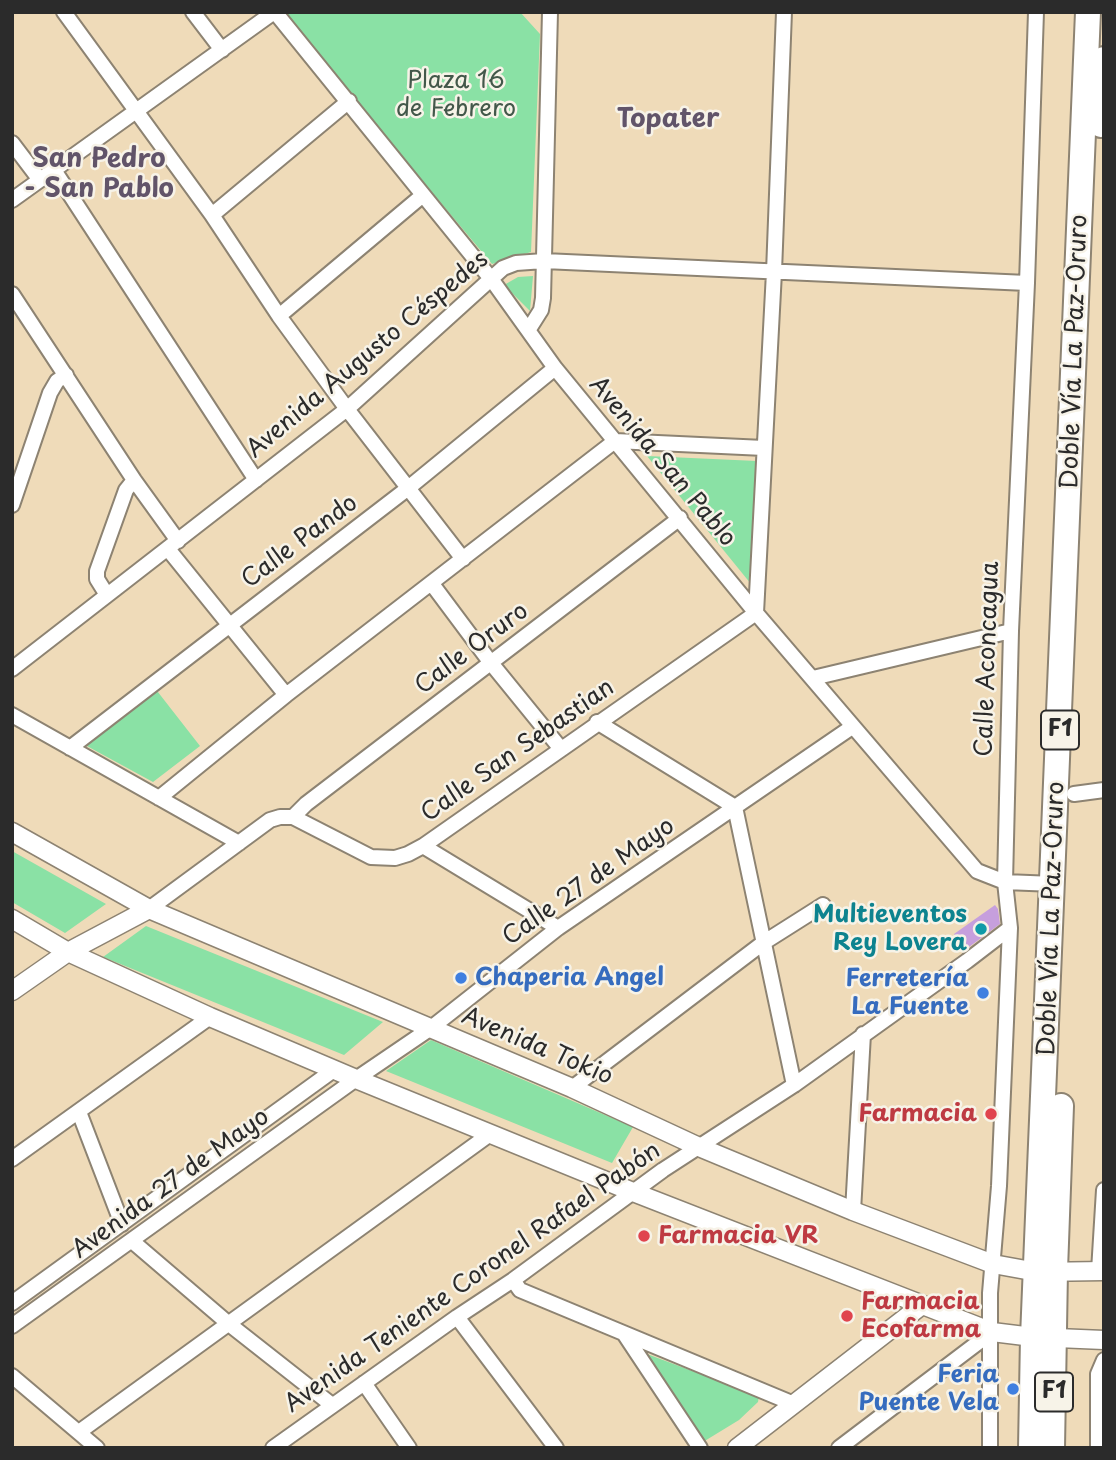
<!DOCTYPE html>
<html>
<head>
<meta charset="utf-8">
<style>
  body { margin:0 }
  #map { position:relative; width:1116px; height:1460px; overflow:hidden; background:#efdbb9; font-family:"Playpen Sans",sans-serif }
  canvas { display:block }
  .frame { position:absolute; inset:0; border:14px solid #2b2b2b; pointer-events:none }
</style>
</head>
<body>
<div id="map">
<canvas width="1116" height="1460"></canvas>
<div class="frame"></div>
</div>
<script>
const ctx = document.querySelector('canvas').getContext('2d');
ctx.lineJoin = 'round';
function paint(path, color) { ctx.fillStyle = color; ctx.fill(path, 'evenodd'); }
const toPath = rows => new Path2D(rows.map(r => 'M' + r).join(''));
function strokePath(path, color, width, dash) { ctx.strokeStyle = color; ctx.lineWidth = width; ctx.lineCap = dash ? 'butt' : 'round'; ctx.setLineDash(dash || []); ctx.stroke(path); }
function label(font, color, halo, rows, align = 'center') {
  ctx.font = font + ' "Playpen Sans",sans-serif'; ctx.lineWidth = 5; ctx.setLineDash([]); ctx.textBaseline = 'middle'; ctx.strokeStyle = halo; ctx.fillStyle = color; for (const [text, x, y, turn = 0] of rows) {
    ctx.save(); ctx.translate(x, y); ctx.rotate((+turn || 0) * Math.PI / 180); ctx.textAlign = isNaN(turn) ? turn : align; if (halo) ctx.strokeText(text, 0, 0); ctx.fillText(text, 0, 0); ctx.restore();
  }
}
const green = toPath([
  [281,12,520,12,540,34,531,252,492,264],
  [533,276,530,311,504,285,518,277],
  [647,456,757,461,751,584],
  [154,687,200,746,153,782,85,745],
  [12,851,106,904,65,933,12,902],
  [146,926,383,1022,344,1055,103,957],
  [431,1040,633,1127,612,1163,386,1071],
  [647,1354,759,1396,758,1402,739,1420,703,1442]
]);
const building = toPath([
  [995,905,998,909,1000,924,965,950,954,934]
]);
const minor = toPath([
  [64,12,212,215,279,316,347,409,463,559],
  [193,12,222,50],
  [275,12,492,280,555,368,756,613,977,871,1005,882,1054,884],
  [12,143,40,180],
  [54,170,256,480],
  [12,200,274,12],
  [212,215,349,101],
  [12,294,134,480,178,541],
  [279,316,423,195],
  [529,329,541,310,543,298,550,12],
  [12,505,50,393,57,381,66,375],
  [168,549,286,695],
  [432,584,491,663,561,749],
  [107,595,97,579,97,571,126,490,134,480],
  [12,669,347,409,503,268,516,263,544,261,1027,283],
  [813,678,1011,631],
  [12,715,239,843],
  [597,722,735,807,794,1085],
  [70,748,407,489,555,368],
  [1074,794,1104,790],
  [159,798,286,695,615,441,764,448],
  [293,817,306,804,680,518],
  [423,846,558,928],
  [149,909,270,820,280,817,293,817,371,857,395,858,408,854,423,846,756,613,774,272,784,12],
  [572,1088,763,943,823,905],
  [79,1112,122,1224],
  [12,1159,210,1017],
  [853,1211,863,1034],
  [132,1241,229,1324,332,1405],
  [1099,1271,1104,1190],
  [513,1280,520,1290,794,1404],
  [12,1303,335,1069],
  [457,1317,556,1448],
  [12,1326,356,1079,431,1028,558,928,852,727],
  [625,1335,700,1448],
  [12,1376,97,1448],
  [364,1383,409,1448],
  [79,1432,490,1134],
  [273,1448,457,1317,513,1280,663,1170,794,1085,967,961,1010,928,1005,882,1011,631,1027,283,1036,12],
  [839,1448,992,1332],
  [990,1448,990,1293,999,1186,1010,928],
  [1098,1448,1098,1374,1104,1360]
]);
const tertiary = toPath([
  [12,832,149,909,572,1088,699,1147,853,1211,993,1264,1037,1272,1104,1271],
  [12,919,68,952,210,1017,356,1079,633,1192,992,1332,1033,1337,1104,1340],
  [12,991,68,952,149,909],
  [737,1448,922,1305]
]);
const trunk = toPath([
  [1101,125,1104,59],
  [1031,1448,1033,1337,1088,12],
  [1052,1448,1055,1270,1061,1106]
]);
const markers = [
  [981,929,7,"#0f9aa8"],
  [461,978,7,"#3f7fe0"],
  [983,993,7,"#3f7fe0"],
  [991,1114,7,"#e0444e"],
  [644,1236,7,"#e0444e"],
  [847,1316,7,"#e0444e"],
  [1013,1389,7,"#3f7fe0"]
];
const shields = [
  [1060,730,38],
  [1054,1392,38]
];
const shieldNames = [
  ["F1",1060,730],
  ["F1",1054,1392]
];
const parkNames = [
  ["Plaza 16",456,81],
  ["de Febrero",456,109]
];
const streetNames = [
  ["Doble Vía La Paz-Oruro",1075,352,-88],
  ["Avenida Augusto Céspedes",368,355,-40],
  ["Avenida San Pablo",662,462,50],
  ["Calle Pando",300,542,-37],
  ["Calle Oruro",472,649,-37],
  ["Calle Aconcagua",988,659,-88],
  ["Calle San Sebastian",518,751,-35],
  ["Calle 27 de Mayo",589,882,-35],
  ["Doble Vía La Paz-Oruro",1052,919,-88],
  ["Avenida Tokio",537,1047,23],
  ["Avenida 27 de Mayo",171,1184,-36],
  ["Avenida Teniente Coronel Rafael Pabón",473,1278,-35]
];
const cultureNames = [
  ["Multieventos",967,915],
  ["Rey Lovera",967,943]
];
const shopNames = [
  ["Chaperia Angel",475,978,"left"],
  ["Ferretería",969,979],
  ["La Fuente",969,1007],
  ["Feria",999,1375],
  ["Puente Vela",999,1403]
];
const healthNames = [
  ["Farmacia",977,1114,"right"],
  ["Farmacia VR",658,1236],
  ["Farmacia",861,1302],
  ["Ecofarma",861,1330]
];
const neighbourhoodNames = [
  ["Topater",668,120],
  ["San Pedro",99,160],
  ["- San Pablo",99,190]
];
paint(green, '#8ae1a5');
paint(building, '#c69fdd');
strokePath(minor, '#8d8372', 18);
strokePath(tertiary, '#8d8372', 21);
strokePath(trunk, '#8d8372', 28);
strokePath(minor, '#fff', 14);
strokePath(tertiary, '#fff', 18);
strokePath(trunk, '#fff', 24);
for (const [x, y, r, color] of markers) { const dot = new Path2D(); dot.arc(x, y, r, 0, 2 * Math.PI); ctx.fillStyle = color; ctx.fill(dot); strokePath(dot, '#f7f3e8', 2.5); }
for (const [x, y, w] of shields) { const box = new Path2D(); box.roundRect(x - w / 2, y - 19.5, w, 39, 5); ctx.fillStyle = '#f7f3e8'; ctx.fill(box); strokePath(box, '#2b2b2b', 2); }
label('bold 23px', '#2b2b2b', null, shieldNames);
label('24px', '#43584a', '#f7f3e8', parkNames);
label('24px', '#2b2b2b', '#f7f3e8', streetNames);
label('bold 24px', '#0d838f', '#f7f3e8', cultureNames, 'right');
label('bold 24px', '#366cbe', '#f7f3e8', shopNames, 'right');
label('bold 24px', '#be3a42', '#f7f3e8', healthNames, 'left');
label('bold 26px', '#615469', '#f7f3e8', neighbourhoodNames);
</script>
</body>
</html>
